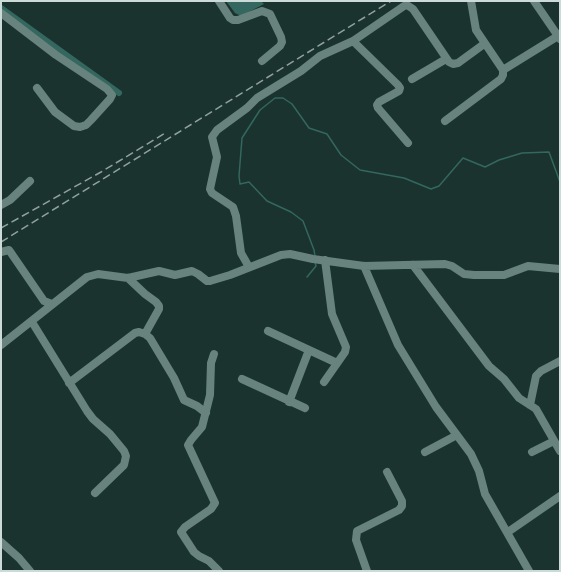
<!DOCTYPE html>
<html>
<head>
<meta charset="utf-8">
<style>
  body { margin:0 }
  #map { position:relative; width:561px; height:572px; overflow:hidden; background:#1b332f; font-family:Jost,sans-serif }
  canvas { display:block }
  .frame { position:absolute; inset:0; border:2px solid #cddbd8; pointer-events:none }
</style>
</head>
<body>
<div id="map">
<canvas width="561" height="572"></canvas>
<div class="frame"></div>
</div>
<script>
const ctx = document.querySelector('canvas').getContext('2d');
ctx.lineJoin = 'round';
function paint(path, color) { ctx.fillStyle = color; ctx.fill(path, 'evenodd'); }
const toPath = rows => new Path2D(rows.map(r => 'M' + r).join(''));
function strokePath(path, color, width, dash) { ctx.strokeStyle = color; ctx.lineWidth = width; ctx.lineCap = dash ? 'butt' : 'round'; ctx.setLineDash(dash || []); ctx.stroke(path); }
const water = toPath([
  [226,1,261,1,264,4,241,16,235,13]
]);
const stream = toPath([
  [315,256,314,250,303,221,291,212,267,201,249,182,240,184,239,176,242,138,260,110,275,98,283,98,292,104,309,128,327,134,341,155,360,170,404,178,431,189,439,186,463,158,485,167,499,160,522,153,549,152,560,182],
  [307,277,316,266,315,262]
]);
const canal = toPath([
  [1,8,119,93]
]);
const minor = toPath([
  [219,1,230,18,233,20,238,20,262,11,270,14,281,37,282,42,280,46,262,61],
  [534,1,558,36],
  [1,13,56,55,107,89,112,95,110,99,91,120,86,125,80,127,74,126,55,112,37,88],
  [353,41,398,85,400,88,399,91,379,102,377,105,378,108,408,143],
  [503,70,558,36,560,39],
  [412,79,446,59],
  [445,121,501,79,503,75,503,70,476,30,471,1],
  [1,205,10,200,30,181],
  [1,252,9,250,44,301,52,304],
  [413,265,489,366,504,379,519,398,536,409,560,451],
  [364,266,398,345,436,407,471,454,479,471,485,494,529,571],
  [249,267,241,253,236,216,233,207,212,193,210,189,217,157,212,137,217,130,247,108,257,98,301,71,320,56,353,41,404,6,407,5,413,9,449,62,453,64,458,63,484,44],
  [128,278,145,294,156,302,159,306,159,309,145,334],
  [32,322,87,411,93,419,110,434,124,451,126,456,124,465,95,493],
  [268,331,337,363],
  [1,345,87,277,98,274,128,278,159,271,175,275,192,271,198,274,207,281,210,281,230,275,281,255,290,254,313,259,364,266,445,264,452,266,464,274,474,275,504,275,528,266,560,269],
  [214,354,211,363,210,395,202,427,191,440,188,445,215,503,211,509,185,527,181,532,194,552,199,556,209,561,219,571],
  [242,379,305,408],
  [324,382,345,352,346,347,332,314,325,260],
  [69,383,135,333,139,332,145,334,150,338,174,378,184,400,197,406,206,413],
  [289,402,309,350],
  [530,405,536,376,541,371,560,361],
  [425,452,457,435],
  [532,452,554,441],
  [508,532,560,496],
  [1,542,19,558,30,571],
  [367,571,356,540,357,531,399,510,402,506,402,501,387,472]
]);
const rail = toPath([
  [1,228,101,172,167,132],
  [1,242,391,1]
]);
paint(water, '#33675f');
strokePath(stream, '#33675f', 1.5);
strokePath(canal, '#33675f', 6);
strokePath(minor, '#68827d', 8);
strokePath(rail, '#90a19e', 1.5, [8, 4]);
</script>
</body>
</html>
